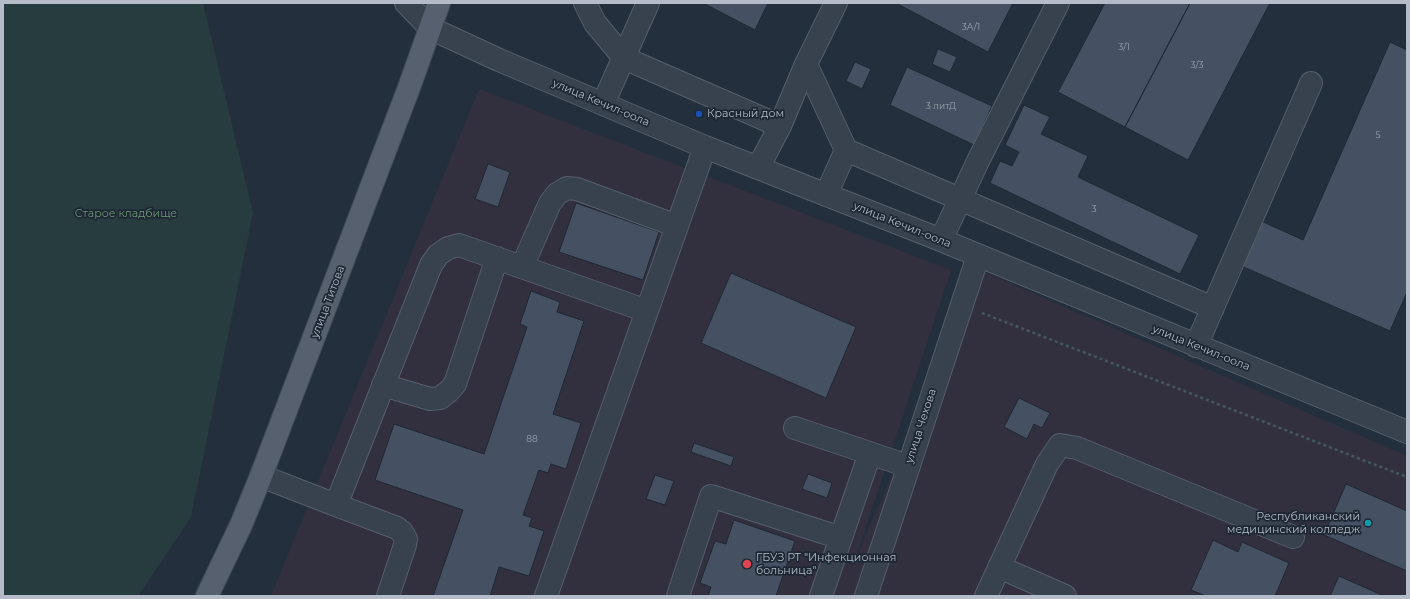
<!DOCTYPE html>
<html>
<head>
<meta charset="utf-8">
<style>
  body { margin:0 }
  #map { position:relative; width:1410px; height:599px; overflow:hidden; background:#242f3e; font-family:Montserrat,sans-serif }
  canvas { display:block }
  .frame { position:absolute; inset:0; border:4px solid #b4bcc9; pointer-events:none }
</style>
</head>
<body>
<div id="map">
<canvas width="1410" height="599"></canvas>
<div class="frame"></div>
</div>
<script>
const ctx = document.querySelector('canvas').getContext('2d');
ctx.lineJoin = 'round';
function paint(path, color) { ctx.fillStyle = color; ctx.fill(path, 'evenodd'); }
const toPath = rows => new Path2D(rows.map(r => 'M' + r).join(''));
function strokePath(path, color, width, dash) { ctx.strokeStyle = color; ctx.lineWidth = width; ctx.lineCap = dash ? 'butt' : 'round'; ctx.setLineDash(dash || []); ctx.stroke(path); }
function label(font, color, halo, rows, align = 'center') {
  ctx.font = font + ' Montserrat,sans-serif'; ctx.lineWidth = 3.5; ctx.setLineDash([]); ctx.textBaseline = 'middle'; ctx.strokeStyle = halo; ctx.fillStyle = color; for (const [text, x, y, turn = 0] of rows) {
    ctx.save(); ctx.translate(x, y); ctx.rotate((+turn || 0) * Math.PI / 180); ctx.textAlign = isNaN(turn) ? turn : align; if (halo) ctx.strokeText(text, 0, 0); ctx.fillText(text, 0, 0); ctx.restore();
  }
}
const medical = toPath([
  [479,89,951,270,856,557,982,271,1407,456,1407,596,271,596]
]);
const green = toPath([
  [3,3,203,3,253,213,191,517,138,596,3,596]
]);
const building = toPath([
  [703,3,768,3,755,30,703,3],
  [896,3,1013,3,988,52,896,3],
  [1105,3,1190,3,1125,127,1058,92,1105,3],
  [1190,3,1270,3,1188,160,1125,127,1190,3],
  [1390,42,1407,50,1407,292,1390,331,1239,265,1259,220,1303,240,1390,42],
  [938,49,957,57,950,72,932,64,938,49],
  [855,62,871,69,862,89,846,81,855,62],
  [907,67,992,106,974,145,890,105,907,67],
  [1024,105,1050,117,1041,134,1088,156,1078,177,1199,235,1180,274,990,183,1000,161,1012,166,1019,152,1005,145,1024,105],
  [488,164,510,172,498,207,475,199,488,164],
  [576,203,659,232,643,280,559,252,576,203],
  [731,273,856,327,826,398,701,343,731,273],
  [531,291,560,302,557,312,584,321,553,414,581,423,566,469,551,464,548,473,539,470,523,515,532,518,529,526,544,531,529,576,499,567,490,596,433,596,463,510,375,480,394,424,484,454,527,327,520,324,531,291],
  [1019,398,1050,413,1042,428,1034,424,1027,439,1004,427,1019,398],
  [694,443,734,457,731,466,691,452,694,443],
  [808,474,832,483,827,498,802,489,808,474],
  [655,475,674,481,665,505,646,499,655,475],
  [1346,484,1407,511,1407,571,1324,535,1346,484],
  [734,520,795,541,776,596,708,596,711,587,700,583,715,541,726,544,734,520],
  [1213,540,1238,552,1242,542,1289,563,1275,596,1206,596,1191,590,1213,540],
  [1339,576,1384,596,1330,596,1339,576]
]);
const path = toPath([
  [982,313,1407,477]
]);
const minor = toPath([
  [406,3,430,28,499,60,705,147,941,240,1407,432],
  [585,3,595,23,624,58,780,126],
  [806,64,846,150,1213,308],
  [603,104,648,3],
  [758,168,780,126,806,64,836,3],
  [826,195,846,150],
  [941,240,978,161,1058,3],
  [522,267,550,203,557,194,567,188,577,189,677,226],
  [1196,346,1311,83],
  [383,385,430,399,440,398,449,391,455,384,497,258],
  [795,428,908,466],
  [261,476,336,505],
  [999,567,1065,596],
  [388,596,405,545,406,539,402,532,397,528,336,505,431,265,438,255,448,248,459,245,647,311],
  [546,596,705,147],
  [678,596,711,496,841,538],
  [821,596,870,453],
  [866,596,978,256],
  [986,596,1047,464,1060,445,1077,448,1293,537]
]);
const major = toPath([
  [207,596,241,525,261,476,410,85,439,3]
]);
const markers = [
  [699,114,4,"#1a4fb4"],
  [1368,523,4,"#0f9aa8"],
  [747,564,5,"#e0444e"]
];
const numberNames = [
  ["3А/1",971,27],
  ["3/1",1124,47],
  ["3/3",1197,65],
  ["3 литД",941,106],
  ["5",1378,135],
  ["3",1094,209],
  ["88",532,439]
];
const streetNames = [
  ["улица Кечил-оола",601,103,23],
  ["улица Кечил-оола",902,225,22],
  ["улица Титова",328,302,-69],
  ["улица Кечил-оола",1201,348,22],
  ["улица Чехова",921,426,-72]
];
const poiNames = [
  ["Красный дом",707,114],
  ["Республиканский",1360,517,"right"],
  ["медицинский колледж",1360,530,"right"],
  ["ГБУЗ РТ \"Инфекционная",756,558],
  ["больница\"",756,571]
];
const parkNames = [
  ["Старое кладбище",126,214]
];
paint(medical, '#32303f');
paint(green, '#263c3f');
paint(building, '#455162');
strokePath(building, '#1f2835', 1);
strokePath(minor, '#565f6c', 24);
strokePath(major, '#414a57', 24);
strokePath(path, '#44595c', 2.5, [3, 3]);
strokePath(minor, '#38414e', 22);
strokePath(major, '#56606e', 22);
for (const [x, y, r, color] of markers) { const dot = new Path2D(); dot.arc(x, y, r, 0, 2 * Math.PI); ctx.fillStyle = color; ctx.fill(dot); strokePath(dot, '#1d2633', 1.5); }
label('9px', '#98a1af', null, numberNames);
label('11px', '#b4bcc9', '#1d2633', streetNames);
label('11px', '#b4bcc9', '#1d2633', poiNames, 'left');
label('11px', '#6b9a76', '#1d2633', parkNames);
</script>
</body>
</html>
